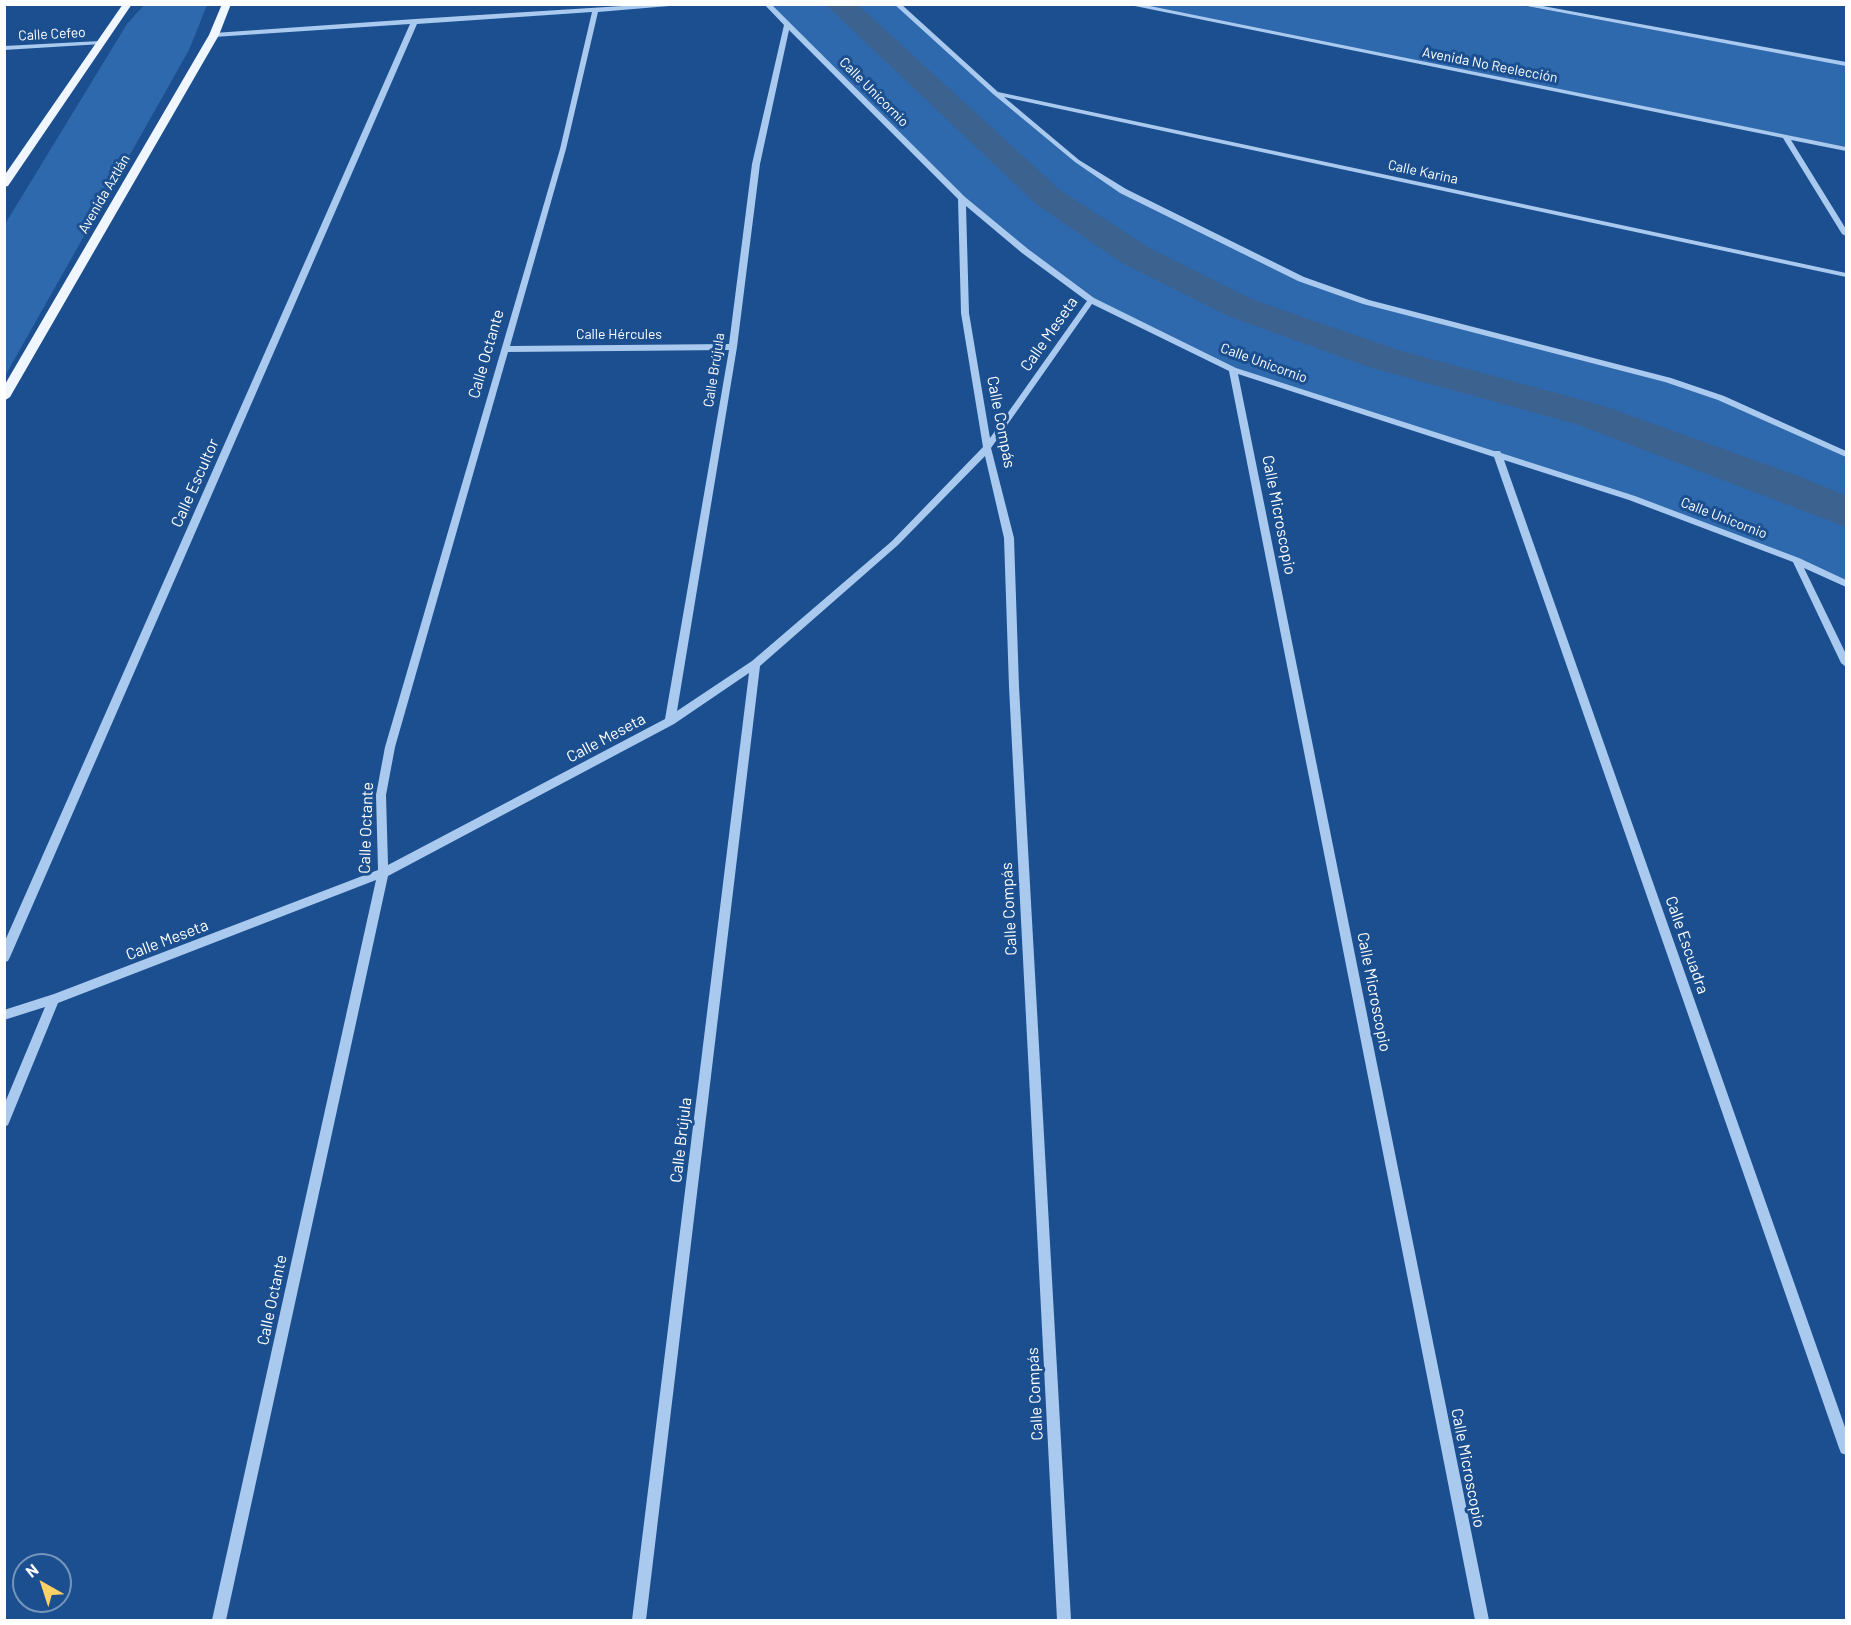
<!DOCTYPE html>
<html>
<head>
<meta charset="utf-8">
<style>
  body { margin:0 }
  #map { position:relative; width:1851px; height:1625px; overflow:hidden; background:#1b4f8f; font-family:Barlow,sans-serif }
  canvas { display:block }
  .frame { position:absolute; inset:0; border:6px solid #fff; pointer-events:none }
  .north { position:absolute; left:12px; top:1553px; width:60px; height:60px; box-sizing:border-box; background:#1b4f8f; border:2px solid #7695bc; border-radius:50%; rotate:321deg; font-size:16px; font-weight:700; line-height:24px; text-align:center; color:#fff }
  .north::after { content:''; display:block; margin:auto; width:21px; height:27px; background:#ffd166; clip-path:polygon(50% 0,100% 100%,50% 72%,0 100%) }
</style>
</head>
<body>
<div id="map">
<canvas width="1851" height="1625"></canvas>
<div class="frame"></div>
<div class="north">N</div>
</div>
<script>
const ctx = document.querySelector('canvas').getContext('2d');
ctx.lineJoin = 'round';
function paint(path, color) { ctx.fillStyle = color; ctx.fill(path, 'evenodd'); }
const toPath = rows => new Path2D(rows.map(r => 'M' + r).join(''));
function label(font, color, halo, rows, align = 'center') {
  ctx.font = font + ' Barlow,sans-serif'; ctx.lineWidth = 6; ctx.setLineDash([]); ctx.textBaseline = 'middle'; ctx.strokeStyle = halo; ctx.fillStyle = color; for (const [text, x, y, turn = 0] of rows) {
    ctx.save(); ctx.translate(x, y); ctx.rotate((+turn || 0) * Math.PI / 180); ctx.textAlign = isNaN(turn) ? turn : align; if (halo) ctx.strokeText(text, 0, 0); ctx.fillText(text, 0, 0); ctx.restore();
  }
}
const green = toPath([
  [144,5,207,5,189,50,5,376,5,224,127,24],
  [767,5,897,5,1077,161,1123,191,1301,279,1366,302,1668,380,1715,396,1846,454,1846,584,1796,560,1632,498,1233,369,1091,300,962,199],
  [1135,5,1519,5,1846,64,1846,147]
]);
const canal = toPath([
  [825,4,857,4,1060,190,1148,247,1254,300,1398,350,1604,406,1801,477,1846,496,1846,527,1576,424,1372,368,1228,316,1122,263,1036,204,825,4]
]);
const minor = toPath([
  [654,4,693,4,598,12,566,149,510,346,729,344,752,164,784,25,764,4,771,4,965,197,1028,249,1094,298,1236,368,1494,451,1500,451,1501,453,1635,496,1799,558,1846,580,1846,587,1804,568,1846,654,1846,667,1841,663,1793,562,1629,500,1504,460,1846,1430,1846,1455,1841,1453,1839,1448,1494,457,1238,374,1489,1620,1475,1620,1229,371,1092,304,991,448,1014,538,1019,687,1071,1620,1057,1620,1009,687,1004,538,985,456,898,545,760,666,646,1620,632,1620,749,673,674,724,388,876,226,1620,212,1620,376,880,58,1003,8,1125,4,1127,4,1105,45,1007,4,1020,4,1010,54,994,378,870,376,795,385,747,560,149,592,12,417,24,10,957,8,961,4,962,4,943,410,24,214,37,211,35,214,33,415,19,654,4],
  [789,30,958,199,961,313,983,447,892,541,752,661,677,711,737,347,760,164,789,30],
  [966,206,1022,253,1087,301,990,438,969,313,966,206],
  [729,350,665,719,388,865,386,795,395,747,508,352,729,350],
  [894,4,901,4,998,92,1846,273,1846,277,1004,97,1079,160,1126,189,1304,277,1369,300,1671,378,1724,396,1846,451,1846,457,1718,400,1665,382,1363,304,1298,281,1120,193,1075,162,993,94,894,4],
  [1125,4,1140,4,1846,147,1846,151,1791,140,1846,229,1846,236,1842,234,1783,138,1125,4],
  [1516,4,1532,4,1846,62,1846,66,1516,4],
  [100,41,103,43,102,44,4,50,4,46,100,41]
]);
const major = toPath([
  [123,4,132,4,8,186,4,187,4,176,123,4],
  [222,4,231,4,219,35,10,397,4,401,4,386,209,35,222,4]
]);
const farStreetnames = [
  ["Calle Cefeo",52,34,-3],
  ["Avenida No Reelección",1490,65,11],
  ["Calle Unicornio",874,92,45],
  ["Calle Karina",1423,172,12],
  ["Avenida Aztlán",104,194,-60],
  ["Calle Hércules",619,334],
  ["Calle Unicornio",1264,363,20],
  ["Calle Brújula",714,370,-81],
  ["Calle Unicornio",1724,518,21]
];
const streetNames = [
  ["Calle Meseta",1049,334,-55],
  ["Calle Octante",486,354,-74],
  ["Calle Compás",1001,422,79],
  ["Calle Escultor",195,483,-66],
  ["Calle Microscopio",1279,515,79],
  ["Calle Meseta",606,738,-28],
  ["Calle Octante",366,828,-88],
  ["Calle Compás",1009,909,-93],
  ["Calle Meseta",167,940,-21],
  ["Calle Escuadra",1687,945,71],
  ["Calle Microscopio",1374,992,79],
  ["Calle Brújula",681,1140,-83],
  ["Calle Octante",272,1300,-78],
  ["Calle Compás",1035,1394,-93],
  ["Calle Microscopio",1468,1468,79]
];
paint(green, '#2e69ad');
paint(canal, '#3c6290');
paint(minor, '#a9c9ee');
paint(major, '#f0f6ff');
label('14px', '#fff', '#1b4f8f', farStreetnames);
label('16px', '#fff', '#1b4f8f', streetNames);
</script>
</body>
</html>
